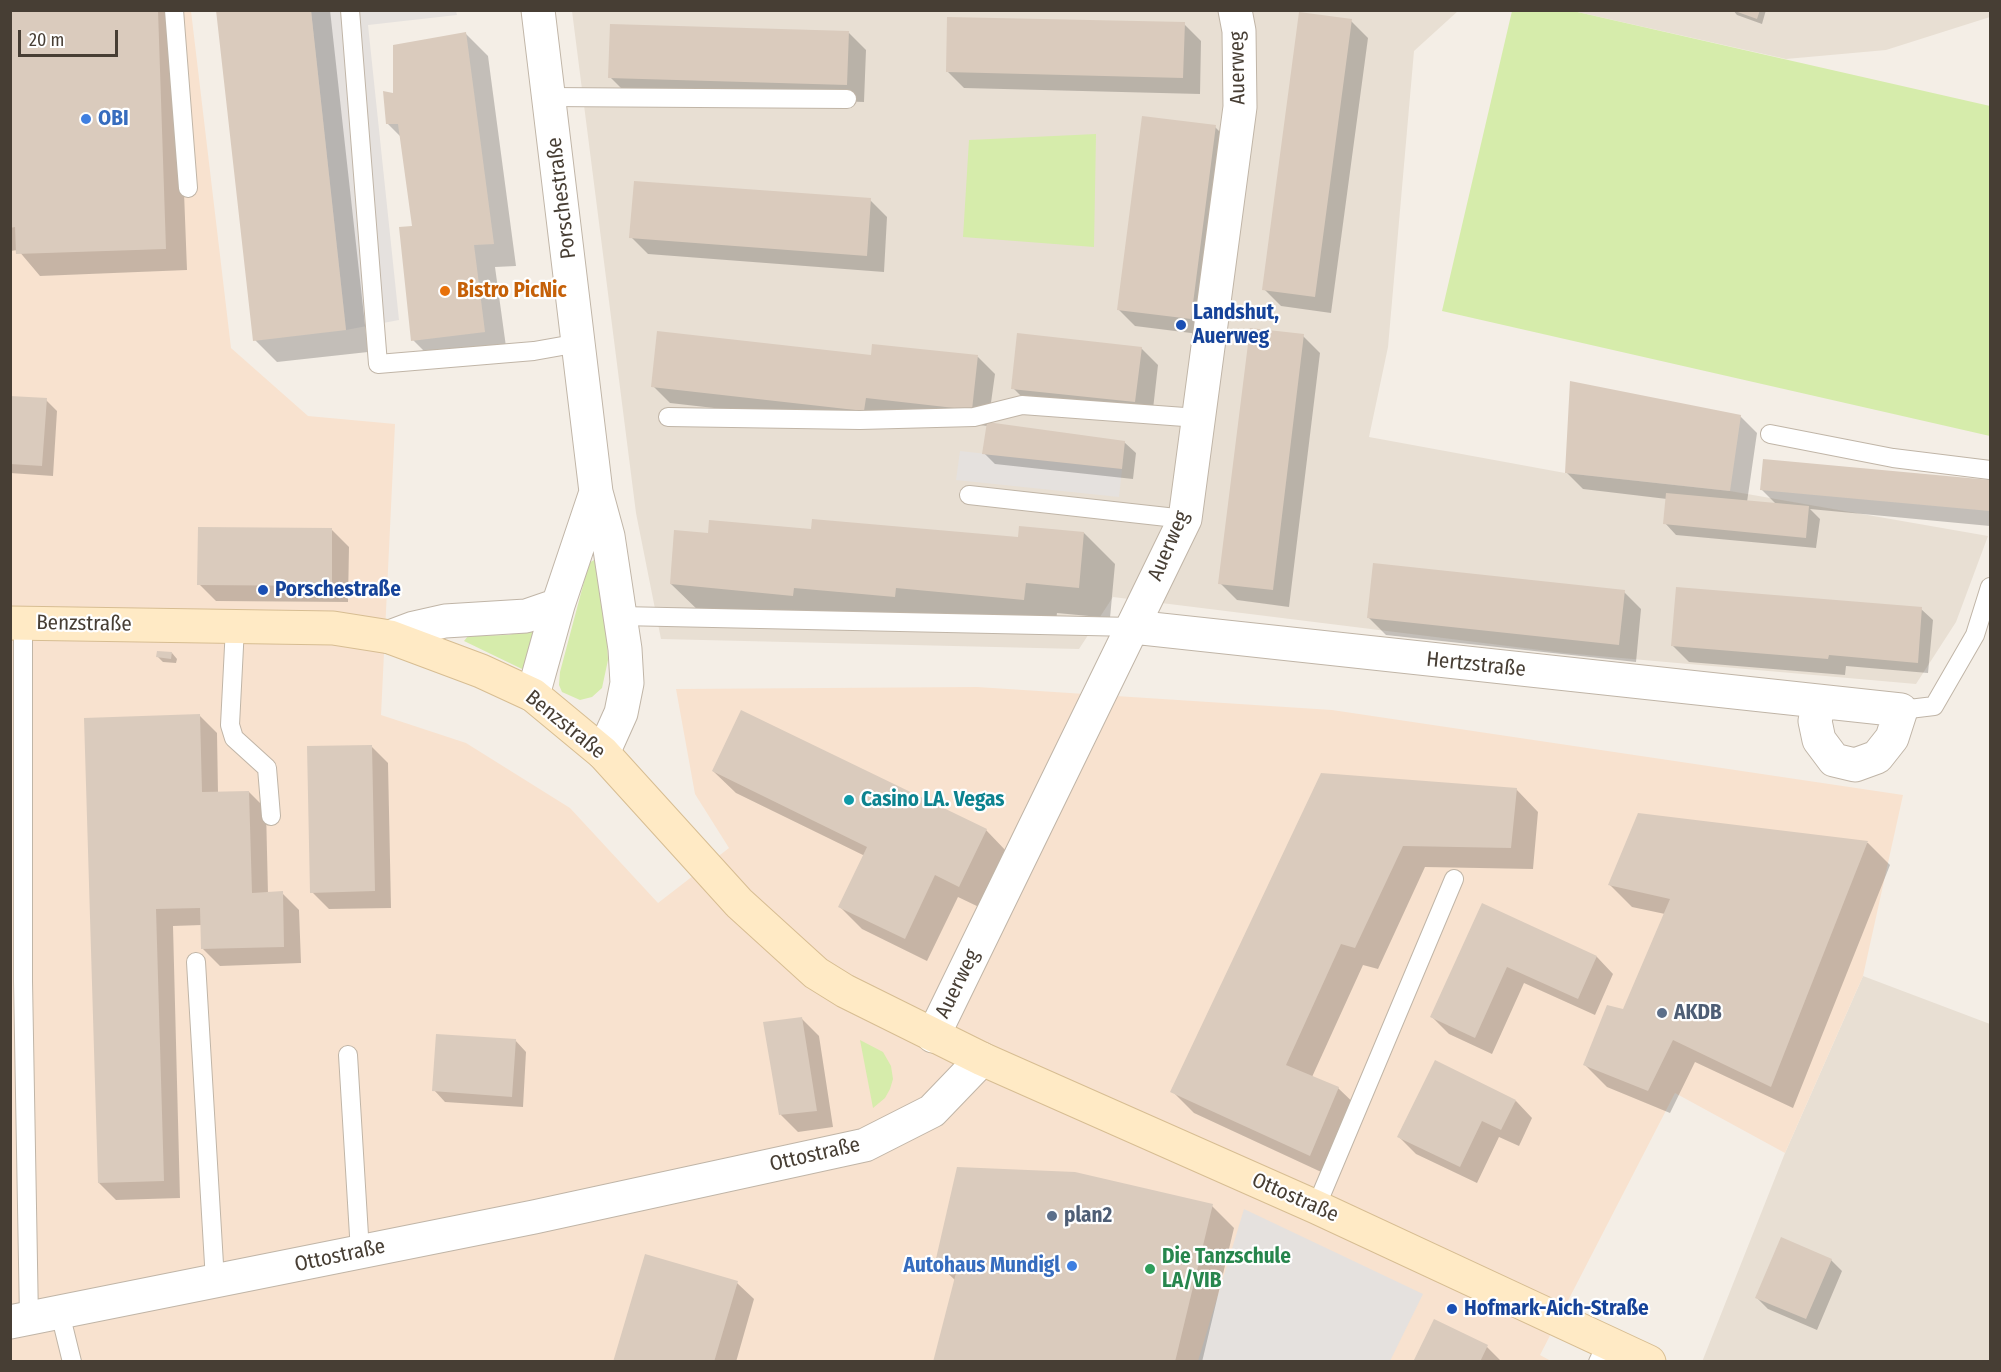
<!DOCTYPE html>
<html>
<head>
<meta charset="utf-8">
<style>
  body { margin:0 }
  #map { position:relative; width:2001px; height:1372px; overflow:hidden; background:#f4eee6; font-family:"Fira Sans Condensed",sans-serif }
  canvas { display:block }
  .frame { position:absolute; inset:0; border:12px solid #473e34; pointer-events:none }
  .scale { position:absolute; left:18px; top:30px; width:100px; height:27px; box-sizing:border-box; border:3px solid #473e34; border-top:0; padding-left:8px; font-size:18px; line-height:21px; white-space:nowrap; color:#473e34; -webkit-text-stroke:4px #fff; paint-order:stroke }
</style>
</head>
<body>
<div id="map">
<canvas width="2001" height="1372"></canvas>
<div class="frame"></div>
<div class="scale">20 m</div>
</div>
<script>
const ctx = document.querySelector('canvas').getContext('2d');
ctx.lineJoin = 'round';
function paint(path, color) { ctx.fillStyle = color; ctx.fill(path, 'evenodd'); }
const toPath = rows => new Path2D(rows.map(r => 'M' + r).join(''));
function strokePath(path, color, width, dash) { ctx.strokeStyle = color; ctx.lineWidth = width; ctx.lineCap = dash ? 'butt' : 'round'; ctx.setLineDash(dash || []); ctx.stroke(path); }
function label(font, color, halo, rows, align = 'center') {
  ctx.font = font + ' "Fira Sans Condensed",sans-serif'; ctx.lineWidth = 4.5; ctx.setLineDash([]); ctx.textBaseline = 'middle'; ctx.strokeStyle = halo; ctx.fillStyle = color; for (const [text, x, y, turn = 0] of rows) {
    ctx.save(); ctx.translate(x, y); ctx.rotate((+turn || 0) * Math.PI / 180); ctx.textAlign = isNaN(turn) ? turn : align; if (halo) ctx.strokeText(text, 0, 0); ctx.fillText(text, 0, 0); ctx.restore();
  }
}
const residential = toPath([
  [1990,10,1990,17,1886,50,1786,59,1573,11],
  [572,11,1458,11,1414,51,1388,347,1369,437,1565,473,1730,491,1988,536,1956,622,1916,684,1564,653,1113,597,1079,649,661,639,636,513],
  [1863,976,1990,1024,1990,1361,1702,1362,1785,1153]
]);
const commercial = toPath([
  [10,11,191,11,231,348,308,416,395,424,381,715,466,743,570,808,658,903,729,848,695,794,676,689,977,687,1332,710,1903,795,1863,976,1785,1153,1675,1093,1540,1355,1551,1361,11,1361]
]);
const green = toPath([
  [1512,11,1573,11,1990,106,1990,436,1442,311],
  [1096,134,1094,247,963,237,969,140],
  [594,560,598,564,605,599,608,660,602,688,592,697,580,700,562,692,559,685,560,672,589,563],
  [535,629,528,665,522,669,464,641,468,636,508,635],
  [860,1040,883,1052,891,1066,893,1079,890,1089,885,1098,873,1108]
]);
const parking = toPath([
  [311,11,456,11,457,15,368,25,399,320,346,330],
  [960,451,1122,469,1119,497,956,480],
  [1244,1209,1423,1294,1390,1361,1198,1361]
]);
const shadow = toPath([
  [10,10,177,10,187,270,40,276,18,250,10,251],
  [218,10,330,10,368,352,277,362,255,340],
  [1733,10,1766,10,1762,24,1737,15],
  [1351,21,1368,38,1331,313,1281,306,1264,289],
  [1184,24,1201,41,1200,94,964,88,947,71],
  [849,33,866,50,864,102,627,94,610,77],
  [466,34,488,56,516,266,495,267,507,354,435,362,413,340,413,227,401,137,387,123,395,95],
  [1215,127,1232,144,1207,335,1135,326,1118,309],
  [870,200,887,217,884,272,648,254,631,237],
  [1303,336,1320,353,1289,607,1237,600,1220,583],
  [1141,348,1158,365,1152,418,1030,405,1013,388],
  [873,356,978,357,995,374,988,424,1124,442,1136,453,1133,479,995,464,984,453,988,426,882,414,881,427,670,403,653,386],
  [10,397,46,400,57,411,53,476,10,473],
  [1740,416,1757,433,1747,502,1777,505,1761,489,1764,461,1990,481,1990,526,1810,509,1820,519,1816,548,1676,535,1665,523,1667,499,1583,489,1566,472],
  [332,530,349,547,348,602,216,601,199,584],
  [812,531,1019,538,1084,533,1115,564,1110,618,1057,613,1055,630,703,615,671,584,709,534],
  [1624,592,1641,609,1636,662,1386,635,1369,618],
  [1921,609,1933,620,1928,673,1846,666,1845,675,1689,662,1672,645],
  [172,653,177,659,176,663,163,662,158,657],
  [200,716,217,733,218,793,249,792,266,809,268,894,282,893,299,910,301,963,220,966,203,949,202,925,173,926,180,1198,116,1200,99,1183,85,720],
  [371,746,388,763,391,908,329,909,312,892],
  [713,771,986,830,1008,853,981,908,958,897,927,961,862,929,840,907,865,856,736,793],
  [1322,775,1516,789,1538,812,1533,869,1425,867,1378,969,1363,965,1312,1077,1338,1088,1361,1110,1332,1177,1194,1113,1172,1091],
  [1639,815,1868,843,1890,865,1793,1108,1695,1062,1670,1113,1607,1087,1585,1065,1624,1011,1665,914,1632,907,1610,885],
  [1482,905,1597,957,1613,974,1595,1015,1524,983,1492,1054,1449,1034,1432,1017],
  [802,1019,819,1036,833,1127,798,1132,781,1115],
  [515,1040,526,1052,523,1107,445,1102,434,1090],
  [1516,1101,1532,1118,1519,1146,1499,1137,1477,1183,1416,1154,1399,1137],
  [1212,1206,1234,1228,1202,1362,935,1362,956,1281,937,1263],
  [1831,1260,1842,1271,1817,1330,1768,1309,1757,1298],
  [737,1283,754,1299,736,1362,615,1362],
  [1487,1347,1502,1362,1415,1362]
]);
const building = toPath([
  [10,10,158,10,166,249,16,254,15,227,10,228],
  [216,10,311,10,346,330,253,341],
  [1732,10,1760,10,1757,19],
  [1299,12,1352,19,1315,297,1262,290],
  [947,17,1185,22,1183,78,946,72],
  [610,24,849,31,847,85,608,78],
  [466,32,494,244,474,245,485,332,411,341,399,227,412,226,398,124,386,124,383,91,393,93,393,45],
  [1142,116,1216,125,1191,319,1117,310],
  [634,181,871,198,867,256,629,238],
  [1250,328,1304,334,1273,590,1218,584],
  [657,331,871,355,872,344,978,355,972,410,866,398,864,411,651,387],
  [1017,333,1142,347,1135,402,1011,389],
  [1570,381,1741,415,1730,491,1565,473],
  [10,396,47,398,42,466,10,464],
  [987,422,1125,441,1122,469,982,454],
  [1763,459,1990,480,1990,511,1760,490],
  [1666,493,1809,506,1806,538,1663,524],
  [812,519,1018,537,1019,526,1084,532,1079,588,1026,583,1024,600,896,588,895,597,794,588,793,596,670,584,674,530,708,533,709,520,811,529],
  [198,527,332,528,332,586,197,585],
  [1373,563,1625,590,1619,645,1367,618],
  [1676,587,1922,607,1918,663,1829,655,1828,659,1671,646],
  [157,651,172,652,171,659,156,657],
  [741,710,987,829,959,887,935,875,905,939,838,907,867,847,712,771],
  [200,714,202,792,249,791,252,893,283,891,284,947,201,949,200,908,156,909,164,1181,98,1183,84,718],
  [372,745,375,891,310,893,307,746],
  [1321,773,1517,788,1511,848,1403,846,1355,948,1341,944,1286,1065,1339,1087,1310,1156,1170,1092],
  [1638,813,1868,841,1771,1087,1673,1040,1648,1091,1583,1065,1607,1005,1623,1009,1670,899,1608,885],
  [1482,903,1597,956,1578,999,1507,967,1475,1038,1430,1017],
  [802,1017,817,1111,779,1115,763,1022],
  [436,1034,516,1039,512,1097,432,1091],
  [1435,1060,1516,1100,1501,1130,1482,1121,1460,1167,1397,1137],
  [957,1167,1075,1172,1213,1204,1175,1362,933,1362,957,1269,935,1263],
  [1781,1237,1832,1259,1806,1319,1755,1298],
  [645,1254,738,1281,714,1362,613,1362],
  [1434,1319,1488,1345,1480,1362,1413,1362]
]);
const lane = toPath([
  [174,10,188,188],
  [350,10,378,364,534,351,579,343],
  [549,97,847,99],
  [668,417,860,420,974,417,1022,405,1198,418],
  [1770,434,1893,458,1990,470],
  [969,495,1185,519],
  [620,616,1133,627],
  [23,623,23,981,29,1319],
  [235,627,230,725,234,738,267,768,271,816],
  [1901,710,1934,706,1975,635,1990,587],
  [196,962,215,1281],
  [348,1055,360,1252],
  [1316,1207,1454,879],
  [60,1313,72,1362],
  [1598,1362,1608,1341]
]);
const street = toPath([
  [538,10,596,492,608,536,625,649,627,683,621,713,603,753],
  [1133,627,1901,710,1892,738,1877,757,1855,765,1834,760,1819,740,1815,721,1819,702],
  [390,637,414,628,445,621,526,616,558,605],
  [533,695,558,605,596,492],
  [933,1036,1185,519,1240,107,1239,31,1235,10],
  [10,1322,534,1217,865,1145,932,1111,982,1059]
]);
const secondary = toPath([
  [10,623,333,628,390,637,481,671,533,695,603,753,739,903,816,973,845,991,982,1059,1316,1207,1649,1362]
]);
const markers = [
  [86,119,6,"#3f7fe0"],
  [445,291,6,"#e8710a"],
  [1181,325,6,"#1a4fb4"],
  [263,590,6,"#1a4fb4"],
  [849,800,6,"#0f9aa8"],
  [1662,1013,6,"#5c6f8a"],
  [1052,1216,6,"#5c6f8a"],
  [1072,1266,6,"#3f7fe0"],
  [1150,1269,6,"#2e9e5b"],
  [1452,1309,6,"#1a4fb4"]
];
const streetNames = [
  ["Auerweg",1238,68,-91],
  ["Porschestraße",562,198,-97],
  ["Auerweg",1169,546,-67],
  ["Benzstraße",84,624,1],
  ["Hertzstraße",1476,665,6],
  ["Benzstraße",565,725,39],
  ["Auerweg",958,984,-64],
  ["Ottostraße",815,1155,-13],
  ["Ottostraße",1295,1198,24],
  ["Ottostraße",340,1256,-12]
];
const shopNames = [
  ["OBI",98,119],
  ["Autohaus Mundigl",1060,1266,"right"]
];
const foodNames = [
  ["Bistro PicNic",457,291]
];
const transitNames = [
  ["Landshut,",1193,313],
  ["Auerweg",1193,337],
  ["Porschestraße",275,590],
  ["Hofmark-Aich-Straße",1464,1309]
];
const cultureNames = [
  ["Casino LA. Vegas",861,800]
];
const serviceNames = [
  ["AKDB",1674,1013],
  ["plan2",1064,1216]
];
const leisureNames = [
  ["Die Tanzschule",1162,1257],
  ["LA/VIB",1162,1281]
];
paint(residential, '#e8dfd3');
paint(commercial, '#f8e2cf');
paint(green, '#d6ecab');
paint(parking, '#e5e1de');
paint(shadow, '#0003');
paint(building, '#dacbbd');
strokePath(lane, '#c0b5a7', 20);
strokePath(street, '#c0b5a7', 35);
strokePath(secondary, '#d7bd92', 35);
strokePath(lane, '#fff', 18);
strokePath(street, '#fff', 33);
strokePath(secondary, '#ffeac5', 33);
for (const [x, y, r, color] of markers) { const dot = new Path2D(); dot.arc(x, y, r, 0, 2 * Math.PI); ctx.fillStyle = color; ctx.fill(dot); strokePath(dot, '#fff', 2); }
label('21px', '#473e34', '#fff', streetNames);
label('bold 21px', '#366cbe', '#fff', shopNames, 'left');
label('bold 21px', '#c56008', '#fff', foodNames, 'left');
label('bold 21px', '#164399', '#fff', transitNames, 'left');
label('bold 21px', '#0d838f', '#fff', cultureNames, 'left');
label('bold 21px', '#4e5e75', '#fff', serviceNames, 'left');
label('bold 21px', '#27864d', '#fff', leisureNames, 'left');
</script>
</body>
</html>
